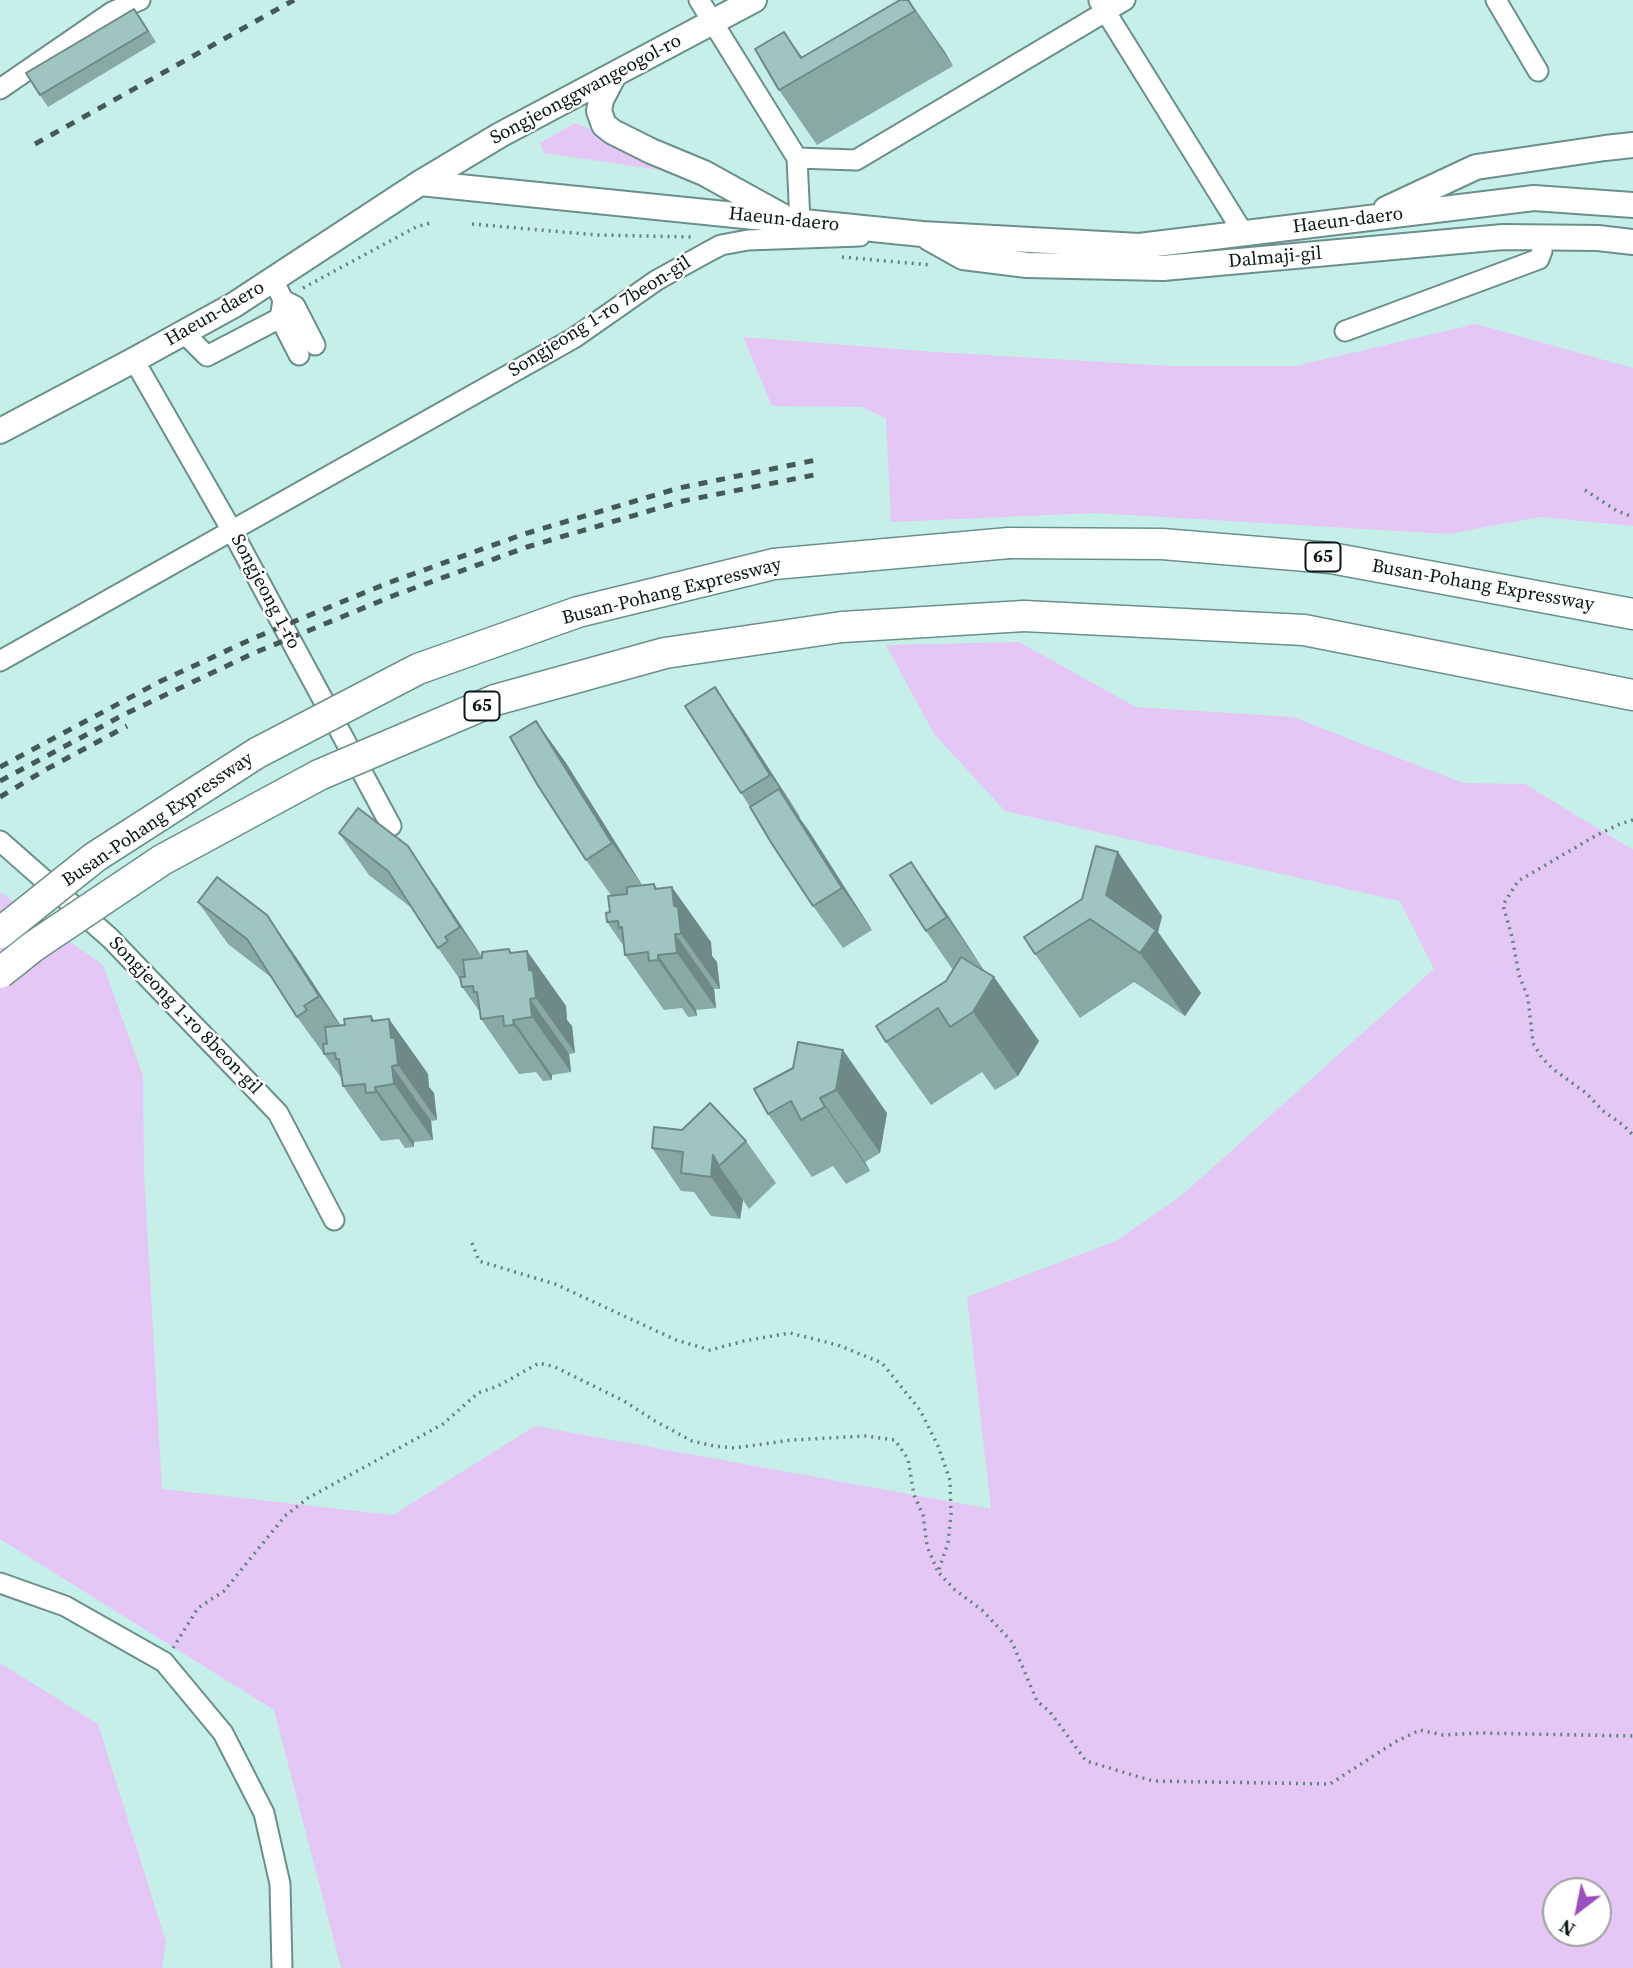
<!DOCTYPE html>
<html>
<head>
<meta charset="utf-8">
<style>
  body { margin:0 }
  #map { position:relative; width:1633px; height:1968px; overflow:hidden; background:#c7efe9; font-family:"Source Serif 4",serif }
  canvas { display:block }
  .north { position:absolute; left:1542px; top:1877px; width:70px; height:70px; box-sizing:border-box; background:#fff; border:2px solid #9ca2a1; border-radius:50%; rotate:212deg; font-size:19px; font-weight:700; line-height:28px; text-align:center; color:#081715 }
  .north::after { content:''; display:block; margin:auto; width:24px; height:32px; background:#9b4ebf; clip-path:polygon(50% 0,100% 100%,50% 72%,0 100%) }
</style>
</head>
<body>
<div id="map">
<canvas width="1633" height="1968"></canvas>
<div class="north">N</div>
</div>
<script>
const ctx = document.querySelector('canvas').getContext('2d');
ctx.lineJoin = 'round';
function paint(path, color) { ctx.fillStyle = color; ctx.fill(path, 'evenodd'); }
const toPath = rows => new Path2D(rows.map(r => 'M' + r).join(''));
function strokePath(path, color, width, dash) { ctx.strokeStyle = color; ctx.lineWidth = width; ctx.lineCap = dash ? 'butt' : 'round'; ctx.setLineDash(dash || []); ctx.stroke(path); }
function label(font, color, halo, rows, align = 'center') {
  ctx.font = font + ' "Source Serif 4",serif'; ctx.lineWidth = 5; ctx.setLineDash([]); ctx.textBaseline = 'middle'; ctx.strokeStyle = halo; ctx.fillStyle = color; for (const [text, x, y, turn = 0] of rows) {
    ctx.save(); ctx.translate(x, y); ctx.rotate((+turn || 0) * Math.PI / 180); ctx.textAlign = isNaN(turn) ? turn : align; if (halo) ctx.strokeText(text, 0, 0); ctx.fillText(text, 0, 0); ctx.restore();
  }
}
const green = toPath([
  [575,123,601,133,668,171,544,153,540,143],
  [1476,324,1633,368,1633,526,1540,517,1448,534,1095,513,891,522,886,418,861,407,772,406,743,337,936,352,1171,366,1295,366],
  [1019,642,1136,707,1293,717,1463,783,1525,784,1633,850,1633,1968,341,1968,274,1710,0,1539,0,892,103,965,143,1076,144,1172,162,1489,393,1515,535,1426,991,1509,967,1297,1116,1241,1182,1195,1434,969,1400,901,1005,811,934,734,886,645],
  [1556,1891,1598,1891,1598,1933,1556,1933],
  [0,1663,98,1724,166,1942,162,1968,0,1968]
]);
const path = toPath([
  [472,224,597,235,694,237],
  [842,257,931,265],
  [303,288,416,227,430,223],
  [1585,490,1617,511,1633,517],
  [1633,820,1620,824,1597,835,1518,881,1503,905,1512,937,1519,975,1528,998,1533,1043,1542,1058,1553,1069,1586,1093,1602,1110,1623,1125,1633,1135],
  [472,1243,479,1261,555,1284,676,1340,710,1350,744,1341,790,1333,838,1345,882,1363,920,1410,938,1446,950,1480,951,1514,948,1543,938,1572,954,1589,983,1611,1012,1642,1037,1701,1050,1712,1086,1761,1153,1781,1330,1784,1395,1742,1420,1730,1443,1735,1480,1733,1633,1736],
  [173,1648,198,1608,224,1591,285,1516,308,1498,443,1424,478,1393,498,1386,539,1363,555,1367,624,1401,655,1421,692,1441,714,1446,734,1448,792,1440,866,1436,895,1440,908,1459,914,1495,923,1515,927,1546,937,1570]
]);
const minor = toPath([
  [699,0,797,158],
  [1496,0,1538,71],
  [1099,1,1244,234],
  [0,89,112,12,140,0],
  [800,222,797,158,856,160,1125,0],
  [273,279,283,300,280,318,299,355],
  [283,300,295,306,315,345],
  [1345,331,1539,259,1542,251,1541,236],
  [184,333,207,356,280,318],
  [134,360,231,529,391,826],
  [0,661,574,338,657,280,706,253,721,245,748,240,860,236],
  [0,841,110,938,278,1113,334,1220],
  [0,1583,65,1606,164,1662,223,1733,264,1813,280,1884,282,1968]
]);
const major = toPath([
  [614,75,601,100,599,111,604,125,613,132,651,151,704,173,782,216],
  [420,183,922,234,1139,246,1534,198,1633,205],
  [1386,209,1476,167,1605,148,1633,145],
  [929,238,963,257,1027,265,1163,268,1503,237,1598,238,1633,242],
  [0,431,134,360,234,305,420,183,500,135,754,0]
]);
const highway = toPath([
  [1009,543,1162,544,1331,558,1633,614],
  [1024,616,1304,630,1633,695]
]);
const rail = toPath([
  [35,144,294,0],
  [0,767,159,682,254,638,388,583,524,534,679,488,816,460],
  [0,781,123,715,254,653,395,595,527,547,683,501,819,474],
  [0,797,45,770,127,726]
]);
const highwayBridge = toPath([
  [0,933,95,857,257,753,418,669,578,612,774,564,1009,543],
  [0,973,34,946,162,860,319,775,495,700,665,653,842,627,1024,616]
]);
const wall = toPath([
  [909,0,945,52,953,66,817,145,779,90,802,57],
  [142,20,156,42,48,107,40,95],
  [715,687,744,730,800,817,799,818,872,930,843,948,813,906,741,793],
  [536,721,566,763,642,885,657,889,711,942,712,956,717,962,720,989,714,989,716,1008,696,1010,697,1016,688,1017,682,1008,664,1010,625,955,625,948,607,922,610,912,611,895,586,860],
  [339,833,437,889,482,958,509,949,512,953,527,951,566,1006,567,1020,572,1026,575,1053,569,1054,571,1072,552,1075,552,1080,543,1081,536,1072,519,1074,481,1019,480,1012,462,987,461,981,438,948,413,909,369,875],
  [911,862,949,917,985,972,994,977,1039,1041,1018,1076,995,1090,982,1072,931,1105,886,1042,946,981,953,970,926,931],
  [1082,899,1162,916,1158,932,1201,993,1185,1016,1134,982,1080,1018,1035,954],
  [198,902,296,957,340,1025,389,1019,428,1074,429,1087,434,1093,437,1120,431,1121,433,1140,414,1142,414,1147,405,1148,399,1139,381,1141,343,1086,342,1079,297,1017,272,978,228,944],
  [793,1068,887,1113,880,1153,865,1162,870,1171,846,1184,833,1166,812,1177,768,1114],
  [746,1141,776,1183,749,1209,743,1200,740,1219,711,1216,694,1192,681,1191,652,1148]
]);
const shadedWall = toPath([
  [908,0,945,52,953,66,915,11],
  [784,32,812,71,801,58],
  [715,687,744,730,800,817,770,775],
  [536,721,566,763,642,885,612,843],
  [779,789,809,831,872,930,842,888],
  [408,846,437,889,490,969,460,927],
  [1118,852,1162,916,1158,932,1201,993,1185,1016,1140,953,1106,895],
  [911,862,949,917,985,972,947,917],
  [654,884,680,921,674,906,672,887,711,942,712,956,717,962,720,989,681,934,655,889],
  [267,915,296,957,349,1038,319,996],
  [675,934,714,989,716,1008,677,953],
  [509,949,535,985,529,970,527,951,566,1006,567,1020,572,1026,575,1053,536,998,510,953],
  [658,955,696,1010,697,1016,658,960],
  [994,977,1039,1041,1018,1076,973,1012],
  [530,999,569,1054,571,1072,532,1017],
  [371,1016,397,1052,391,1038,389,1019,428,1074,429,1087,434,1093,437,1120,398,1065,372,1021],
  [513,1020,552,1075,552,1080,514,1025],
  [843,1050,887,1113,880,1153,836,1090],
  [392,1066,431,1121,433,1140,394,1084],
  [375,1087,414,1142,414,1147,376,1092],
  [820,1098,865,1162,870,1171,825,1107],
  [713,1155,719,1166,743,1200,740,1219,711,1177]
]);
const building = toPath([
  [900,0,908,0,915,11,779,90,755,49,784,32,801,58,900,0],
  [134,9,148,31,40,95,26,73,134,9],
  [715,687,770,775,741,793,685,706,715,687],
  [536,721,612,843,586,860,537,784,510,737,536,721],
  [779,789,842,888,813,906,772,844,750,807,779,789],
  [358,808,408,846,460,927,445,937,448,941,438,948,388,871,339,833,358,808],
  [1096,846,1118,852,1106,895,1156,930,1140,953,1090,919,1035,954,1024,937,1082,899,1096,846],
  [911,862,947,917,926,931,890,875,911,862],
  [217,877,267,915,319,996,304,1006,307,1010,297,1017,247,939,198,902,217,877],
  [654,884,655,889,672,887,674,906,678,907,681,934,675,934,677,953,658,955,658,960,649,961,648,952,625,955,622,927,619,928,618,921,607,922,606,913,610,912,608,896,627,894,627,887,654,884],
  [509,949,510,953,527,951,529,970,533,971,536,998,530,999,532,1017,513,1020,514,1025,504,1026,503,1016,481,1019,477,992,474,992,473,986,462,987,460,977,465,977,463,960,482,958,482,952,509,949],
  [961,957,994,977,973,1012,950,1027,938,1008,886,1042,876,1026,946,981,961,957],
  [371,1016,372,1021,389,1019,391,1038,395,1038,398,1065,392,1066,394,1084,375,1087,376,1092,366,1093,365,1084,343,1086,339,1059,336,1059,335,1053,324,1054,323,1044,327,1044,325,1027,345,1025,344,1019,371,1016],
  [798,1042,843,1050,836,1090,820,1098,825,1107,801,1120,791,1101,768,1114,754,1089,793,1068,798,1042],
  [710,1103,746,1141,719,1166,713,1155,711,1177,681,1173,683,1152,652,1148,654,1127,682,1130,710,1103]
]);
const shields = [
  [1323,557,35],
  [482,706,35]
];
const shieldNames = [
  ["65",1323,557],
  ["65",482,706]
];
const streetNames = [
  ["Songjeonggwangeogol-ro",586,90,-28],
  ["Haeun-daero",784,220,6],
  ["Haeun-daero",1348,221,-7],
  ["Dalmaji-gil",1275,258,-5],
  ["Haeun-daero",215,314,-30],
  ["Songjeong 1-ro 7beon-gil",600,317,-32],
  ["Busan-Pohang Expressway",1483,586,10],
  ["Songjeong 1-ro",265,592,62],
  ["Busan-Pohang Expressway",672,592,-14],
  ["Busan-Pohang Expressway",158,820,-34],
  ["Songjeong 1-ro 8beon-gil",185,1016,46]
];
paint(green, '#e5c7f5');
strokePath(minor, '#6a908b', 23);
strokePath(major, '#6a908b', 28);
strokePath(highway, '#6a908b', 33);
strokePath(path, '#66827e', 3.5, [2, 5]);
strokePath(minor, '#fff', 19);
strokePath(major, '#fff', 24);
strokePath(highway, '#fff', 30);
strokePath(rail, '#435a57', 5, [9, 9]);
strokePath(highwayBridge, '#6a908b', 33, []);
strokePath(highwayBridge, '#fff', 30);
paint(wall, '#88a9a4');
paint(shadedWall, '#6f8a86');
paint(building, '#9ec5bf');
strokePath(building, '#6f8a86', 2);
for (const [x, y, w] of shields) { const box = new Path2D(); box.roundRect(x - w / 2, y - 14.5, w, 29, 5); ctx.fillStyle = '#fff'; ctx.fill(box); strokePath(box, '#081715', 2); }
label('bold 18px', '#081715', null, shieldNames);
label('19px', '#081715', '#fff', streetNames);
</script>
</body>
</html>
